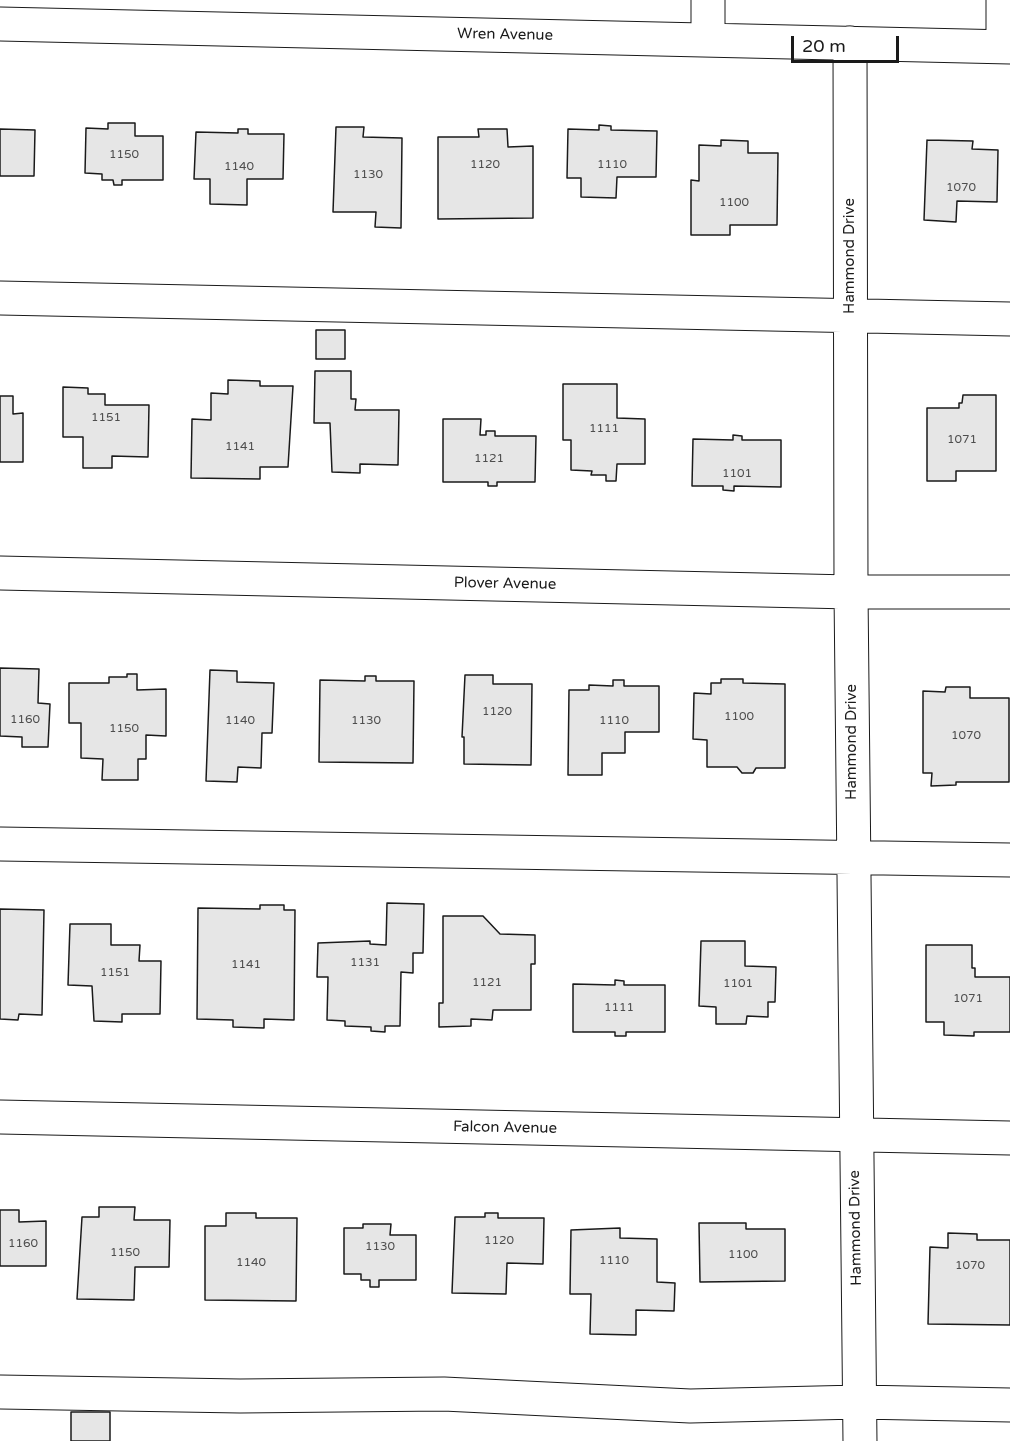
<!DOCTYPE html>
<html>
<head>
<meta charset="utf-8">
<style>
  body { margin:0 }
  #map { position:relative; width:1010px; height:1441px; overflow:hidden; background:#fff; font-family:"Varela Round",sans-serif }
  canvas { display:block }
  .scale { position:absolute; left:791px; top:36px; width:108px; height:27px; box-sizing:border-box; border:3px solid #1a1a1a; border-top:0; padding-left:8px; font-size:18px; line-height:21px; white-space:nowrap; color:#1a1a1a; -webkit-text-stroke:4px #fff; paint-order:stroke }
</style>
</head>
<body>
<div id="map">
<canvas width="1010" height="1441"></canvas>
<div class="scale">20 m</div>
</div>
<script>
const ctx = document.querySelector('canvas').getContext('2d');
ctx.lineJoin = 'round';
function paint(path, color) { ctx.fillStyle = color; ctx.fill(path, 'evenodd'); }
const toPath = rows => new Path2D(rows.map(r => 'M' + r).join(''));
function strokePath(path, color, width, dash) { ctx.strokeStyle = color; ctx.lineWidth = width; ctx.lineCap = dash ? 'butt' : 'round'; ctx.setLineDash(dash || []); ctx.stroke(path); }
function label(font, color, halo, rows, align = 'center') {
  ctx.font = font + ' "Varela Round",sans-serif'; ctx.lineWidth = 4.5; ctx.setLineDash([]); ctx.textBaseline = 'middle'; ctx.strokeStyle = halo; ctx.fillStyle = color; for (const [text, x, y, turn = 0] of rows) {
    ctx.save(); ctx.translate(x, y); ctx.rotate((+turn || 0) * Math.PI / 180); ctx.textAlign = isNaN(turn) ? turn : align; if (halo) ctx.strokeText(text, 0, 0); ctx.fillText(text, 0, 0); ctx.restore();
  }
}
const building = toPath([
  [108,123,135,123,135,136,163,136,163,180,122,180,122,185,114,185,113,180,102,180,102,174,85,173,86,128,108,129,108,123],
  [599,125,611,126,611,130,657,131,656,177,617,177,616,198,581,197,581,178,567,178,568,129,599,130,599,125],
  [336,127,364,127,363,137,402,138,401,228,375,227,376,212,333,212,336,127],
  [0,129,35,130,34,176,0,176,0,129],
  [238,129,248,129,248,134,284,134,283,179,247,179,247,205,210,204,210,179,194,179,196,132,238,133,238,129],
  [478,129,507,129,508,147,533,146,533,218,438,219,438,137,479,137,478,129],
  [721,140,748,141,748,153,778,153,777,225,730,225,730,235,691,235,691,180,699,181,699,145,721,146,721,140],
  [927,140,973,141,972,149,998,150,997,202,957,201,956,222,924,220,927,140],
  [316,330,345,330,345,359,316,359,316,330],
  [315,371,351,371,351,399,356,399,355,410,399,410,398,465,360,464,360,473,332,472,330,423,314,423,315,371],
  [228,380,260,381,260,386,293,386,288,467,260,467,260,479,191,478,192,419,211,420,211,393,228,394,228,380],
  [563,384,617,384,617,418,645,419,645,464,617,464,616,481,606,481,606,475,591,475,592,471,571,470,571,440,563,440,563,384],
  [63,387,88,388,88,394,105,394,105,405,149,405,148,457,112,456,112,468,83,468,83,437,63,437,63,387],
  [963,395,996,395,996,471,956,471,956,481,927,481,927,408,959,408,959,403,962,403,963,395],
  [0,396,13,396,13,414,23,413,23,462,0,462,0,396],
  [443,419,481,419,480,435,486,435,486,431,495,431,495,436,536,436,535,482,497,482,497,486,488,486,488,482,443,482,443,419],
  [733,435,742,436,742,440,781,440,781,487,734,486,734,491,723,490,723,486,692,486,693,439,733,440,733,435],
  [0,668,39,669,38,703,50,704,48,747,22,747,22,737,0,736,0,668],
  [210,670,237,671,237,682,274,683,272,733,262,733,261,768,238,767,237,782,206,781,210,670],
  [127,674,137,674,137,690,166,689,166,736,146,735,146,759,138,759,138,780,102,780,103,759,81,758,81,723,69,723,69,683,109,683,109,677,127,677,127,674],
  [465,675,493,675,493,684,532,684,531,765,464,764,464,737,462,737,465,675],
  [365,676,376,676,376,681,414,681,413,763,319,762,320,680,365,681,365,676],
  [721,679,743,679,743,683,785,684,785,768,756,768,753,773,742,773,737,767,707,767,707,740,693,739,694,693,711,694,711,683,721,683,721,679],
  [613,680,624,680,624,686,659,686,659,732,625,732,625,753,602,753,602,775,568,775,569,690,589,690,589,685,613,686,613,680],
  [946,687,970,687,970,698,1009,698,1009,782,956,782,956,785,931,786,932,773,923,773,923,691,945,692,946,687],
  [387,903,424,904,423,953,413,953,413,973,401,972,400,1026,385,1026,385,1032,371,1031,371,1027,345,1026,345,1021,327,1020,328,977,317,977,318,943,370,941,370,944,386,945,387,903],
  [260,905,284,905,284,910,295,910,294,1020,264,1019,264,1028,233,1027,233,1020,197,1019,198,908,260,909,260,905],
  [0,909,44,910,42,1015,19,1014,18,1020,0,1019,0,909],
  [443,916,483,916,500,934,535,935,535,964,531,964,531,1010,493,1010,492,1020,471,1019,471,1026,439,1027,439,1003,443,1003,443,916],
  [70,924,111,924,111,945,140,945,139,961,161,961,160,1014,122,1014,122,1022,94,1021,92,986,68,985,70,924],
  [701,941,745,941,745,966,776,967,775,1002,768,1002,768,1017,747,1016,746,1024,716,1024,716,1007,699,1006,701,941],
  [926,945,972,945,972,968,975,968,975,977,1010,977,1010,1032,974,1032,974,1036,944,1035,944,1022,926,1022,926,945],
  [615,980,624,981,624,985,665,985,665,1032,626,1032,626,1036,615,1036,615,1032,573,1032,573,984,615,985,615,980],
  [99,1207,135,1207,134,1220,170,1220,169,1267,135,1267,134,1300,77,1299,82,1217,99,1217,99,1207],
  [0,1210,19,1210,19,1222,46,1221,46,1266,0,1266,0,1210],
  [226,1213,256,1213,256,1218,297,1218,296,1301,205,1300,205,1226,226,1226,226,1213],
  [485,1213,498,1213,498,1218,544,1218,543,1264,507,1263,506,1294,452,1293,455,1217,485,1217,485,1213],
  [699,1223,746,1223,746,1229,785,1229,785,1281,700,1282,699,1223],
  [363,1224,391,1224,390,1235,416,1235,416,1280,379,1280,379,1287,370,1287,370,1280,361,1280,361,1274,344,1274,344,1228,363,1228,363,1224],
  [620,1228,620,1238,657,1239,657,1282,675,1283,674,1311,636,1310,636,1335,590,1334,591,1294,570,1294,571,1230,620,1228],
  [948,1233,977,1234,977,1240,1010,1240,1010,1325,928,1324,930,1247,948,1248,948,1233],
  [71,1412,110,1412,110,1441,71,1441,71,1412]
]);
const minor = toPath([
  [708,0,708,40],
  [1003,0,1003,47],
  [0,24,1010,47],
  [850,43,851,592,860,1441],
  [0,298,1010,319],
  [0,573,851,592,1010,592],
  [0,844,1010,860],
  [0,1117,1010,1138],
  [0,1392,240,1396,444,1394,690,1406,859,1402,1010,1405]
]);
const numberNames = [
  ["1150",124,155],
  ["1120",485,165],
  ["1110",612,165],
  ["1140",239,167],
  ["1130",368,175],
  ["1070",961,188],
  ["1100",734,203],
  ["1151",106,418],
  ["1111",604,429],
  ["1071",962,440],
  ["1141",240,447],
  ["1121",489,459],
  ["1101",737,474],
  ["1120",497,712],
  ["1100",739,717],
  ["1160",25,720],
  ["1140",240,721],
  ["1130",366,721],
  ["1110",614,721],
  ["1150",124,729],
  ["1070",966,736],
  ["1131",365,963],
  ["1141",246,965],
  ["1151",115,973],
  ["1121",487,983],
  ["1101",738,984],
  ["1071",968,999],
  ["1111",619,1008],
  ["1120",499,1241],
  ["1160",23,1244],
  ["1130",380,1247],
  ["1150",125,1253],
  ["1100",743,1255],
  ["1110",614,1261],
  ["1140",251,1263],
  ["1070",970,1266]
];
const streetNames = [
  ["Wren Avenue",505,35,1],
  ["Hammond Drive",850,256,-90],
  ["Plover Avenue",505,584,1],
  ["Hammond Drive",852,742,-90],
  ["Falcon Avenue",505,1128,1],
  ["Hammond Drive",856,1228,-91]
];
paint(building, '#e6e6e6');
strokePath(building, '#1a1a1a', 1.5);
strokePath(minor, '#1a1a1a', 35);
strokePath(minor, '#fff', 33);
label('12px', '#4d4d4d', null, numberNames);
label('15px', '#1a1a1a', '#fff', streetNames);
</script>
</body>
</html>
